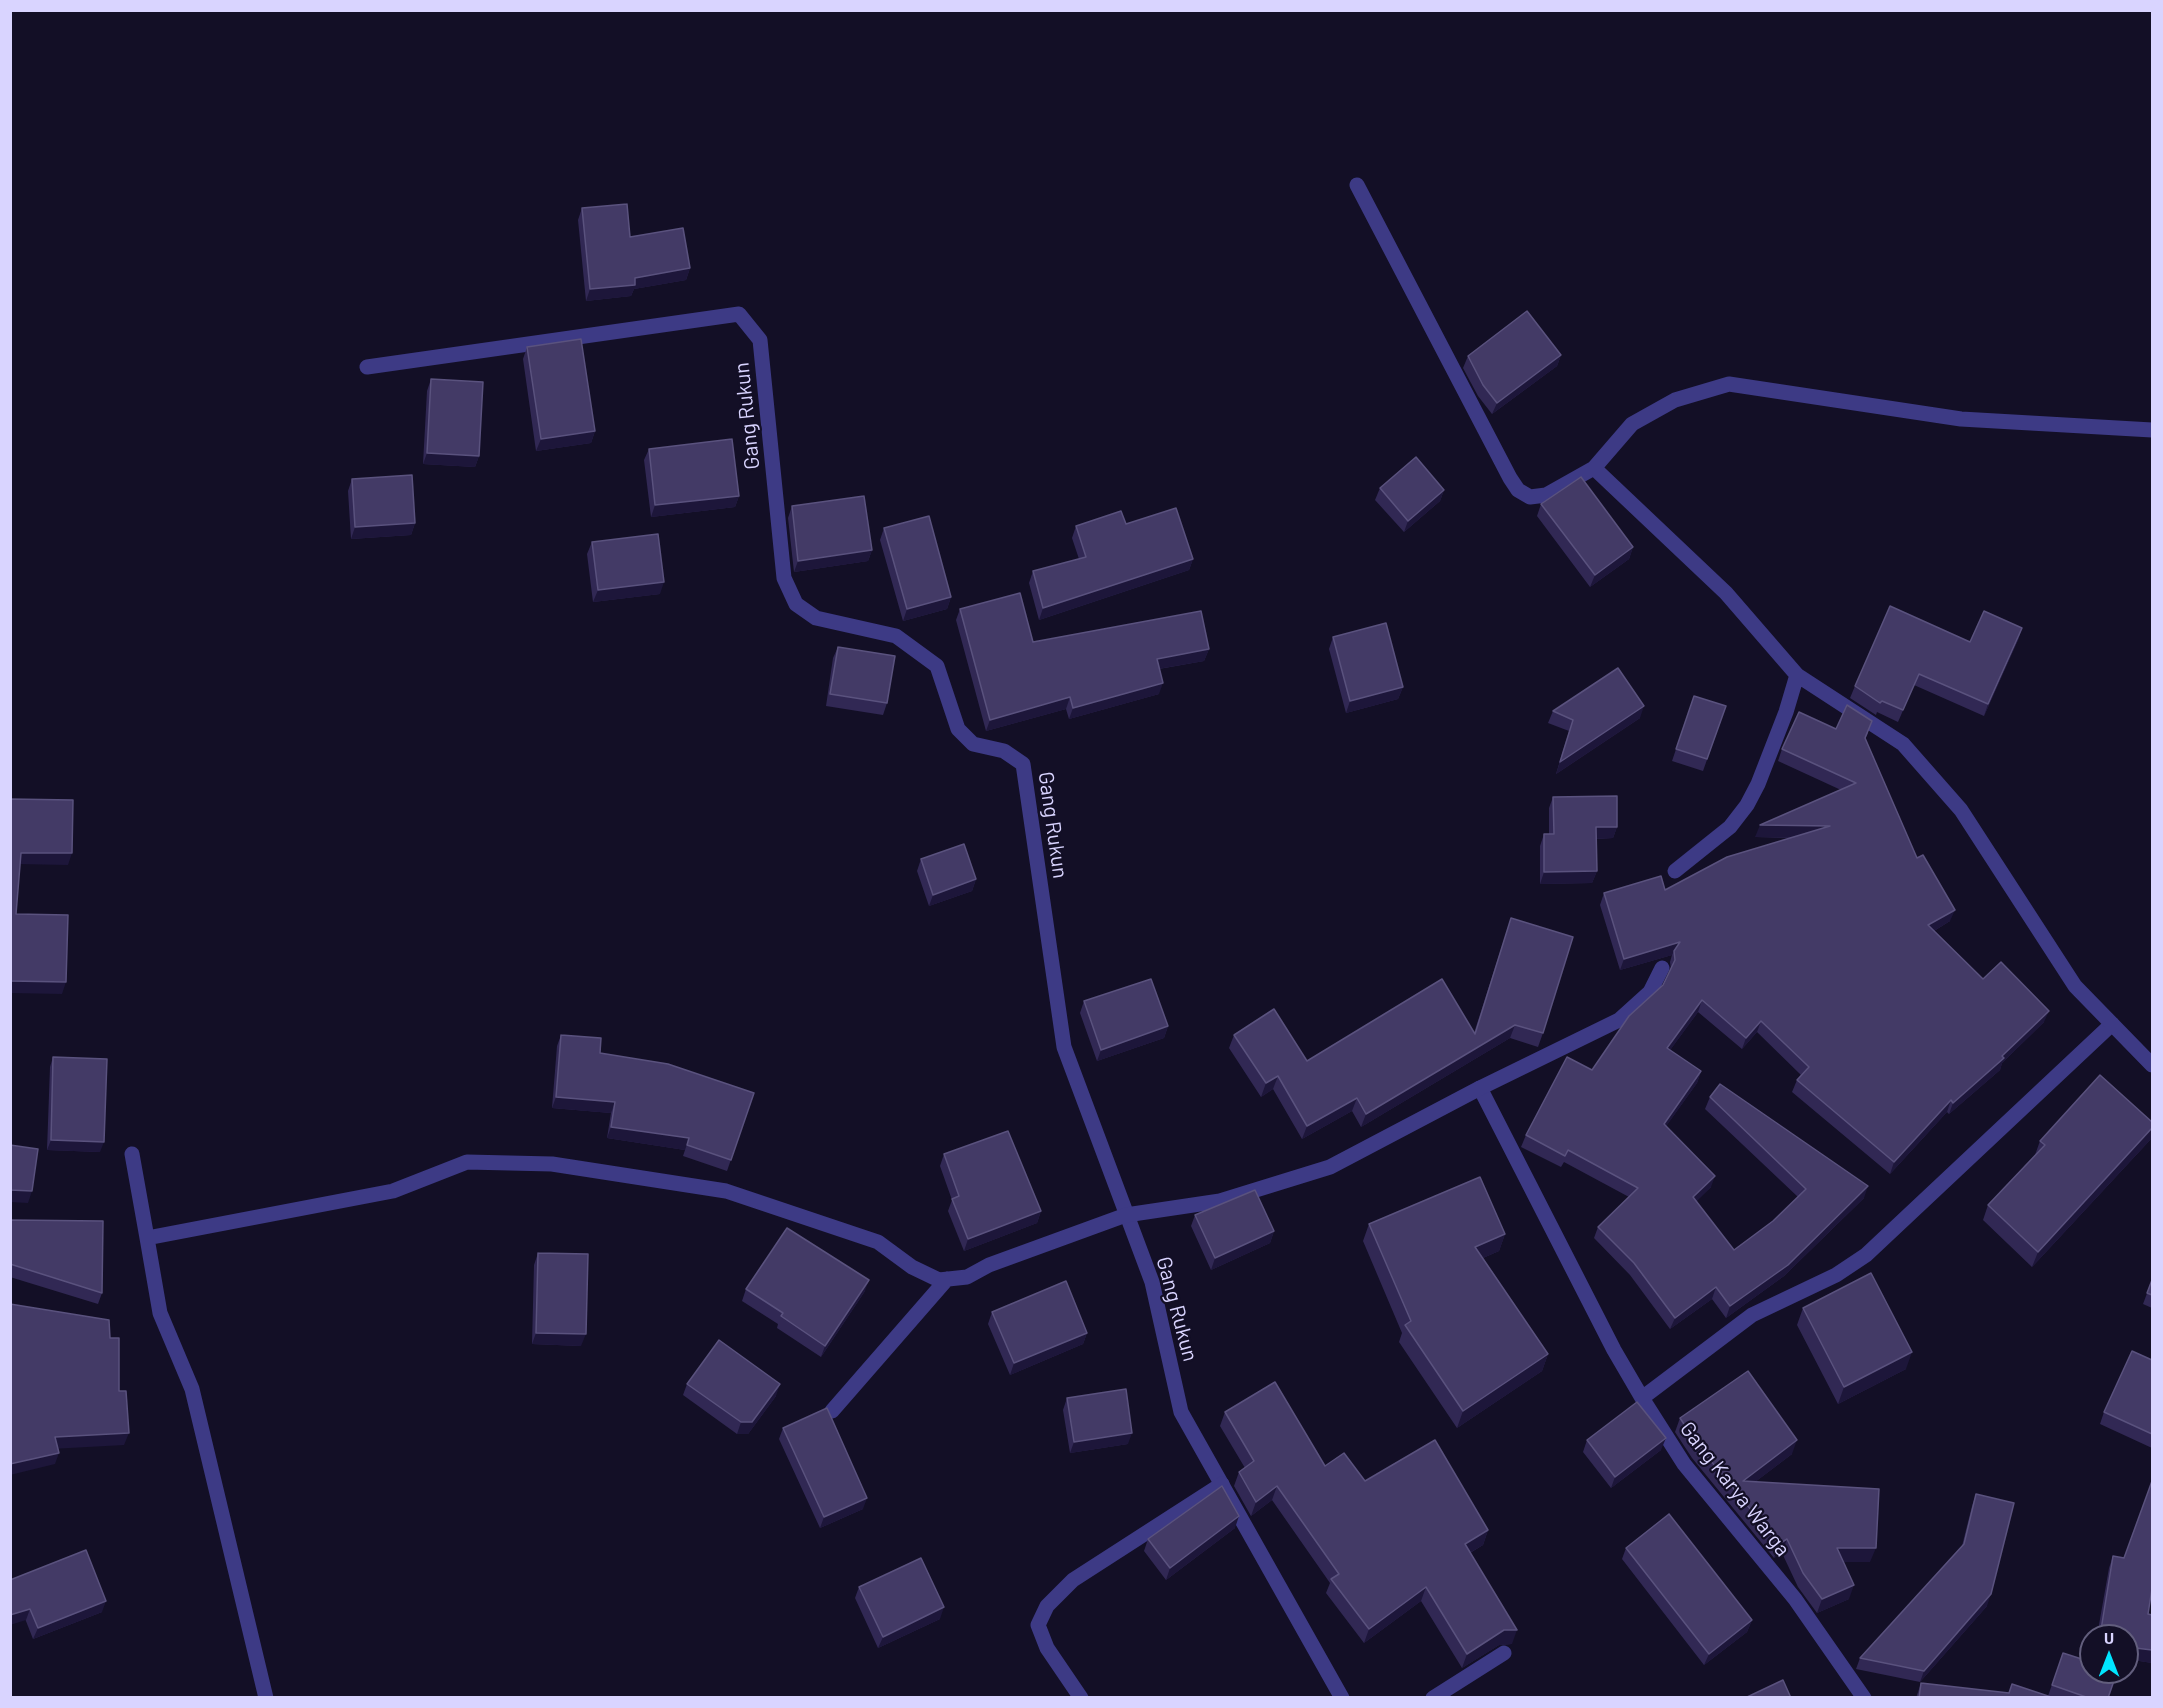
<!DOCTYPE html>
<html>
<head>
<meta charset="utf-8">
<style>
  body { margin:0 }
  #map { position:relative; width:2163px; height:1708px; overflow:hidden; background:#130f26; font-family:Barlow,sans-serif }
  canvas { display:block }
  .frame { position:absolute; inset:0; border:12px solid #d9d4ff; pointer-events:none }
  .north { position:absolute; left:2079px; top:1624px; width:60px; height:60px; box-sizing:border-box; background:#130f26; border:2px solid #625e7d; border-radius:50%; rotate:0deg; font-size:16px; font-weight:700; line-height:24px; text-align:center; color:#d9d4ff }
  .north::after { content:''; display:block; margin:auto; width:21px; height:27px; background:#00e5ff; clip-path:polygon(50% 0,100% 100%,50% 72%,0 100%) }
</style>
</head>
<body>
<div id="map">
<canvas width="2163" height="1708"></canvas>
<div class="frame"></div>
<div class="north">U</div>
</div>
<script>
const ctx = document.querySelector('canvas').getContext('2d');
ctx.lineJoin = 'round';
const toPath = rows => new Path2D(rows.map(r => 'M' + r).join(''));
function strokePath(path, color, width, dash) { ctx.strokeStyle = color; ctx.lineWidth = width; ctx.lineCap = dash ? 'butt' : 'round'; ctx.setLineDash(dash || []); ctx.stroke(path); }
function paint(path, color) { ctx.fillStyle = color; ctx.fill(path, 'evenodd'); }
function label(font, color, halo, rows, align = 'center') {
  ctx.font = font + ' Barlow,sans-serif'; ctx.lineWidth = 4.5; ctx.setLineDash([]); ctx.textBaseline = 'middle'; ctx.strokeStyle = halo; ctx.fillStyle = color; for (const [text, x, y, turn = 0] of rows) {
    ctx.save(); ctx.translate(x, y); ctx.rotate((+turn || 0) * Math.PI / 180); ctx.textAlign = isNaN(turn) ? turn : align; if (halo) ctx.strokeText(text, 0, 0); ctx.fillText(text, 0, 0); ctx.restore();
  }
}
const service = toPath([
  [367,367,739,314,760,340,784,578,796,604,816,618,896,636,937,666,958,729,973,744,1004,751,1023,764,1064,1047,1152,1282,1181,1412,1342,1698],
  [1480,1088,1614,1350,1642,1398,1684,1464,1795,1599,1864,1698],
  [1642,1398,1752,1315,1836,1275,1866,1255,2112,1024]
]);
const minor = toPath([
  [1357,185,1510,478,1518,490,1530,497,1546,495,1594,468,1632,424,1675,400,1729,384,1961,419,2152,430],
  [1594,468,1726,593,1797,675,1903,744,1961,810,2075,986,2152,1065],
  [1675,871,1730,827,1747,805,1758,784,1786,712,1797,675],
  [132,1154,147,1238],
  [832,1411,947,1279],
  [266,1698,192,1389,160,1313,147,1238,393,1191,467,1162,552,1164,726,1191,878,1242,912,1267,939,1280,967,1277,989,1265,1126,1215,1220,1201,1330,1167,1480,1088,1619,1020,1650,992,1662,968],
  [1081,1698,1047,1648,1038,1625,1047,1606,1073,1580,1222,1484],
  [1433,1698,1504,1653]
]);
const wall = toPath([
  [582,208,630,237,690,268,686,280,634,289,631,296,586,301,578,220],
  [527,347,595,431,591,443,536,451,523,359],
  [1561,355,1557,366,1492,414,1478,396,1463,368,1468,356],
  [431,379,479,456,475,467,423,464,427,391],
  [649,449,739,496,735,507,651,517,644,460],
  [352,479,415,523,411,535,351,539,348,491],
  [1380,488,1444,490,1440,501,1404,532,1375,500],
  [1541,504,1633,547,1629,559,1590,587,1537,516],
  [792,506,872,550,868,561,794,572,788,518],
  [1126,524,1193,559,1189,570,1039,620,1029,583,1033,571,1079,559,1072,538,1076,526],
  [884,528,951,597,947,609,903,621,880,540],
  [592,542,660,594,593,602,587,554],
  [960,609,1033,642,1209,649,1204,661,1159,669,1159,694,1069,719,1066,709,986,731,956,620],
  [2022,628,2018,640,1984,716,1914,685,1898,722,1877,712,1876,715,1850,698,1855,686,1970,642],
  [1333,637,1403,687,1398,699,1346,713,1329,649],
  [838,647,887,703,883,715,826,706,833,658],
  [1694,696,1726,706,1703,771,1672,761],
  [1553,711,1640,718,1556,774,1569,731,1548,723],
  [1836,729,1868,733,1865,739,1917,858,1950,921,1934,931,1983,979,2044,1022,2002,1063,2000,1070,1949,1114,1947,1112,1890,1174,1792,1092,1797,1080,1801,1075,1757,1032,1742,1049,1698,1012,1670,1050,1701,1071,1697,1083,1666,1126,1711,1187,1696,1201,1734,1250,1773,1221,1798,1197,1705,1109,1710,1097,1864,1198,1784,1276,1726,1318,1712,1299,1670,1329,1630,1275,1594,1238,1598,1227,1629,1197,1564,1162,1561,1167,1521,1147,1526,1135,1592,1070,1663,985,1671,969,1670,962,1672,955,1620,970,1600,905,1604,893,1665,890,1792,838,1755,837,1841,790,1778,761,1782,749],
  [1553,797,1617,827,1613,838,1596,839,1597,871,1592,883,1540,884,1540,846,1544,834,1549,834,1549,808],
  [921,859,976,879,972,891,929,906,917,871],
  [1511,918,1543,1033,1538,1047,1510,1038,1361,1127,1352,1111,1302,1139,1273,1089,1261,1097,1229,1048,1234,1035,1307,1061,1474,1033],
  [1084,1001,1168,1026,1164,1038,1097,1061,1080,1013],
  [561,1035,600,1053,754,1093,727,1171,683,1156,685,1150,607,1138,611,1113,552,1108,557,1046],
  [53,1057,100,1152,47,1150,50,1067],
  [2152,1128,2152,1134,2151,1139,2032,1267,1983,1220,1988,1205,2035,1155,2040,1141],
  [944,1154,1041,1211,1037,1223,964,1251,948,1211,952,1200,940,1166],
  [1195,1215,1274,1231,1270,1243,1211,1270,1191,1226],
  [10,1220,102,1293,98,1304,10,1277],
  [1369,1224,1505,1234,1499,1251,1483,1258,1548,1354,1542,1371,1457,1428,1399,1342,1402,1333,1363,1241],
  [538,1253,581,1346,532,1344,534,1265],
  [2152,1280,2152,1308,2143,1304],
  [746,1289,865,1291,821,1357,777,1328,778,1324,742,1301],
  [1803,1308,1906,1369,1838,1404,1797,1325],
  [992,1312,1087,1333,1083,1344,1010,1375,988,1324],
  [2152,1360,2152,1448,2100,1424,2104,1412],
  [687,1384,776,1396,748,1434,737,1434,683,1395],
  [1067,1398,1128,1444,1070,1453,1063,1410],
  [1225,1412,1325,1466,1488,1530,1483,1545,1470,1553,1512,1644,1499,1645,1462,1668,1421,1601,1364,1643,1326,1593,1330,1583,1272,1500,1251,1516,1234,1486,1239,1472,1245,1468,1220,1426],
  [1680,1418,1792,1454,1755,1482,1870,1562,1843,1562,1849,1599,1817,1613,1798,1587,1782,1553,1774,1558,1692,1458,1675,1432],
  [783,1428,863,1509,820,1528,779,1439],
  [1587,1440,1661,1450,1611,1488,1583,1452],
  [1976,1494,1987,1606,1920,1682,1856,1669,1860,1658,1962,1546,1972,1506],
  [1235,1528,1166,1580,1144,1551,1148,1539],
  [1626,1548,1752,1620,1747,1632,1704,1665,1622,1559],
  [2113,1556,2148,1614,2152,1615,2152,1663,2127,1659,2127,1636,2097,1636,2109,1568],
  [10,1580,102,1612,33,1639],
  [859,1587,940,1619,878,1648,855,1598],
  [2063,1653,2108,1698,1916,1698,1921,1683,2009,1693,2012,1684,2048,1696]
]);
const shadedWall = toPath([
  [690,268,686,280,634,289,631,296,586,301,590,289,635,278],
  [1561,355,1557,366,1492,414,1497,403],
  [595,431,591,443,536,451,541,439],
  [427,453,479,456,475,467,423,464],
  [1444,490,1440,501,1404,532,1408,521],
  [739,496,735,507,651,517,655,505],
  [415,523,411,535,351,539,355,527],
  [1633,547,1629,559,1590,587,1595,575],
  [872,550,868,561,794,572,798,561],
  [1193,559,1189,570,1039,620,1043,608],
  [664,582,660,594,593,602,598,590],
  [951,597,947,609,903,621,907,609],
  [2022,628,2018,640,1984,716,1988,704],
  [1209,649,1204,661,1152,670,1157,659],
  [1163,683,1159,694,1069,719,1073,708],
  [1403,687,1398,699,1346,713,1350,701],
  [1070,697,1066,709,986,731,990,720],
  [1644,706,1640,718,1556,774,1560,762],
  [1760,825,1830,826,1825,838,1755,837],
  [1596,827,1617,827,1613,838,1592,839],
  [21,853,72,853,68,865,17,864],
  [1597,871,1592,883,1540,884,1544,872],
  [976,879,972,891,929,906,933,895],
  [1955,910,1950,921,1924,937,1928,925],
  [1680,942,1674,951,1672,955,1620,970,1624,959],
  [10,981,66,982,62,994,10,993],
  [1702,1000,1698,1012,1663,1060,1667,1048],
  [2049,1011,2044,1022,2002,1063,2000,1070,1949,1114,1953,1103],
  [1761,1021,1757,1032,1742,1049,1746,1038],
  [1515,1025,1510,1038,1361,1127,1366,1114],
  [1168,1026,1164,1038,1097,1061,1101,1050],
  [1701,1071,1697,1083,1660,1135,1664,1124],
  [1278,1076,1273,1089,1261,1097,1266,1083],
  [556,1097,615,1102,611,1113,552,1108],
  [1357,1098,1352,1111,1302,1139,1307,1126],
  [1951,1100,1947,1112,1890,1174,1894,1162],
  [611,1127,689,1138,685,1150,607,1138],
  [2152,1128,2152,1134,2151,1139,2032,1267,2038,1252],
  [51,1140,104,1142,100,1152,47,1150],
  [1715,1176,1711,1187,1689,1209,1693,1197],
  [1868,1186,1864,1198,1784,1276,1726,1318,1730,1306],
  [10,1190,32,1191,28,1203,10,1202],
  [1041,1211,1037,1223,964,1251,968,1239],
  [1274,1231,1270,1243,1211,1270,1215,1258],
  [1505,1234,1499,1251,1469,1264,1475,1247],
  [869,1280,865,1291,821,1357,825,1346],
  [1716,1287,1712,1299,1670,1329,1675,1318],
  [536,1333,586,1334,581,1346,532,1344],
  [1087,1333,1083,1344,1010,1375,1014,1363],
  [1912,1352,1906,1369,1838,1404,1844,1387],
  [1548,1354,1542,1371,1457,1428,1463,1411],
  [780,1384,776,1396,748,1434,737,1434,741,1422],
  [129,1433,124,1445,51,1449,55,1437],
  [1132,1433,1128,1444,1070,1453,1074,1442],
  [1666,1438,1661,1450,1611,1488,1615,1477],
  [1797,1440,1792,1454,1738,1495,1743,1481],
  [59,1453,55,1464,10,1475,10,1464],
  [1277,1486,1272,1500,1251,1516,1256,1502],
  [867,1498,863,1509,820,1528,824,1517],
  [1239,1516,1235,1528,1166,1580,1170,1568],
  [1488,1530,1483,1545,1459,1559,1465,1544],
  [1787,1539,1782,1553,1774,1558,1779,1544],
  [1837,1548,1876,1548,1870,1562,1831,1562],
  [1854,1585,1849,1599,1817,1613,1822,1599],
  [1426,1587,1421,1601,1364,1643,1369,1629],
  [1991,1594,1987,1606,1920,1682,1924,1671],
  [106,1601,102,1612,33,1639,38,1628],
  [944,1607,940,1619,878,1648,883,1637],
  [30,1609,26,1620,10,1625,10,1615],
  [1752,1620,1747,1632,1704,1665,1709,1654],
  [1504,1630,1517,1630,1512,1644,1499,1645,1462,1668,1467,1654],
  [2127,1647,2152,1650,2152,1663,2127,1659]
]);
const building = toPath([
  [627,204,630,237,683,228,690,268,635,278,635,285,590,289,582,208,627,204],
  [1527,311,1561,355,1497,403,1483,385,1468,356,1527,311],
  [581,339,595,431,541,439,527,347,581,339],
  [431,379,483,382,479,456,427,453,431,379],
  [732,439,739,496,655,505,649,449,732,439],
  [1416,457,1444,490,1408,521,1380,488,1416,457],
  [412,475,415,523,355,527,352,479,412,475],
  [1581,477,1633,547,1595,575,1541,504,1581,477],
  [864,496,872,550,798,561,792,506,864,496],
  [1176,508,1193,559,1043,608,1033,571,1086,557,1076,526,1121,511,1126,524,1176,508],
  [929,516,951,597,907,609,884,528,929,516],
  [658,534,664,582,598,590,592,542,658,534],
  [1020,593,1033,642,1201,611,1209,649,1157,659,1163,683,1073,708,1070,697,990,720,960,609,1020,593],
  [1890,606,1970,642,1984,611,2022,628,1988,704,1919,674,1903,710,1882,701,1880,703,1855,686,1890,606],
  [1386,623,1403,687,1350,701,1333,637,1386,623],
  [838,647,895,656,887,703,830,694,838,647],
  [1618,668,1644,706,1560,762,1573,720,1553,711,1618,668],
  [1694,696,1726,706,1707,759,1676,749,1694,696],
  [1847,705,1872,721,1865,738,1917,858,1923,855,1955,910,1928,925,1983,979,2001,962,2049,1011,2002,1056,2004,1058,1953,1103,1951,1100,1894,1162,1797,1080,1809,1067,1761,1021,1746,1038,1702,1000,1667,1048,1701,1071,1664,1124,1715,1176,1693,1197,1734,1250,1773,1221,1806,1189,1710,1097,1720,1084,1868,1186,1788,1265,1730,1306,1716,1287,1675,1318,1634,1263,1598,1227,1638,1188,1568,1150,1565,1156,1526,1135,1567,1057,1592,1070,1629,1016,1663,985,1675,960,1674,951,1680,942,1624,959,1604,893,1661,876,1665,890,1727,857,1830,826,1760,825,1856,783,1782,749,1799,712,1836,729,1847,705],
  [1617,796,1617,827,1596,827,1597,871,1544,872,1544,834,1554,834,1553,797,1617,796],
  [10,799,73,800,72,853,21,853,16,914,68,915,66,982,10,981,10,799],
  [964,844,976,879,933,895,921,859,964,844],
  [1511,918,1573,937,1543,1033,1515,1025,1366,1114,1357,1098,1307,1126,1278,1076,1266,1083,1234,1035,1274,1009,1307,1061,1442,979,1475,1034,1511,918],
  [1151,979,1168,1026,1101,1050,1084,1001,1151,979],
  [561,1035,601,1038,600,1053,668,1064,754,1093,731,1160,687,1145,689,1138,611,1127,615,1102,556,1097,561,1035],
  [53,1057,107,1059,104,1142,51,1140,53,1057],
  [2100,1075,2152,1122,2152,1128,2038,1252,1988,1205,2045,1145,2040,1141,2100,1075],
  [1008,1131,1041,1211,968,1239,952,1199,959,1196,944,1154,1008,1131],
  [10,1145,38,1149,32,1191,10,1190,10,1145],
  [1480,1177,1505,1234,1475,1247,1548,1354,1463,1411,1405,1325,1411,1321,1369,1224,1480,1177],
  [1255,1190,1274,1231,1215,1258,1195,1215,1255,1190],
  [10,1220,103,1221,102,1293,10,1264,10,1220],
  [787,1228,869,1280,825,1346,781,1316,783,1313,746,1289,787,1228],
  [538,1253,588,1254,586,1334,536,1333,538,1253],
  [1871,1273,1912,1352,1844,1387,1803,1308,1871,1273],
  [2152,1280,2152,1295,2147,1293,2152,1280],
  [1066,1281,1087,1333,1014,1363,992,1312,1066,1281],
  [10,1304,109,1320,110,1338,119,1338,119,1391,126,1391,129,1433,55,1437,59,1453,10,1464,10,1304],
  [719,1340,780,1384,752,1422,741,1422,687,1384,719,1340],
  [2132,1351,2152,1360,2152,1434,2104,1412,2132,1351],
  [1748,1371,1797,1440,1743,1481,1879,1489,1876,1548,1837,1548,1854,1585,1822,1599,1803,1573,1787,1539,1779,1544,1697,1444,1680,1418,1748,1371],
  [1275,1382,1325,1466,1344,1453,1365,1481,1435,1440,1488,1530,1465,1544,1517,1630,1504,1630,1467,1654,1426,1587,1369,1629,1331,1579,1339,1574,1277,1486,1256,1502,1239,1472,1254,1461,1225,1412,1275,1382],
  [1126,1389,1132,1433,1074,1442,1067,1398,1126,1389],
  [1637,1402,1666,1438,1615,1477,1587,1440,1637,1402],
  [827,1408,867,1498,824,1517,783,1428,827,1408],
  [2152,1481,2152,1589,2148,1614,2152,1615,2152,1650,2127,1647,2127,1636,2100,1636,2113,1556,2124,1558,2152,1481],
  [1222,1486,1239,1516,1170,1568,1148,1539,1222,1486],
  [1976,1494,2014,1503,1991,1594,1924,1671,1860,1658,1964,1544,1976,1494],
  [1669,1514,1752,1620,1709,1654,1626,1548,1669,1514],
  [86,1550,106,1601,38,1628,30,1609,10,1615,10,1580,86,1550],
  [921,1558,944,1607,883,1637,859,1587,921,1558],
  [2063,1653,2091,1662,2091,1672,2117,1672,2108,1698,2089,1698,2052,1685,2063,1653],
  [1783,1680,1791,1698,1745,1698,1783,1680],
  [1921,1683,2009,1693,2012,1684,2054,1698,1919,1698,1921,1683]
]);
const streetNames = [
  ["Gang Rukun",747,416,-96],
  ["Gang Rukun",1053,825,82],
  ["Gang Rukun",1177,1309,75],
  ["Gang Karya Warga",1735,1489,52]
];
strokePath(service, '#3d3a85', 15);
strokePath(minor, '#3d3a85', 15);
paint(wall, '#312854');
paint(shadedWall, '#1d163a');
paint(building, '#433a66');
strokePath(building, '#5a527e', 1.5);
label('21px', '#d9d4ff', '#130f26', streetNames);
</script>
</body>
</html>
